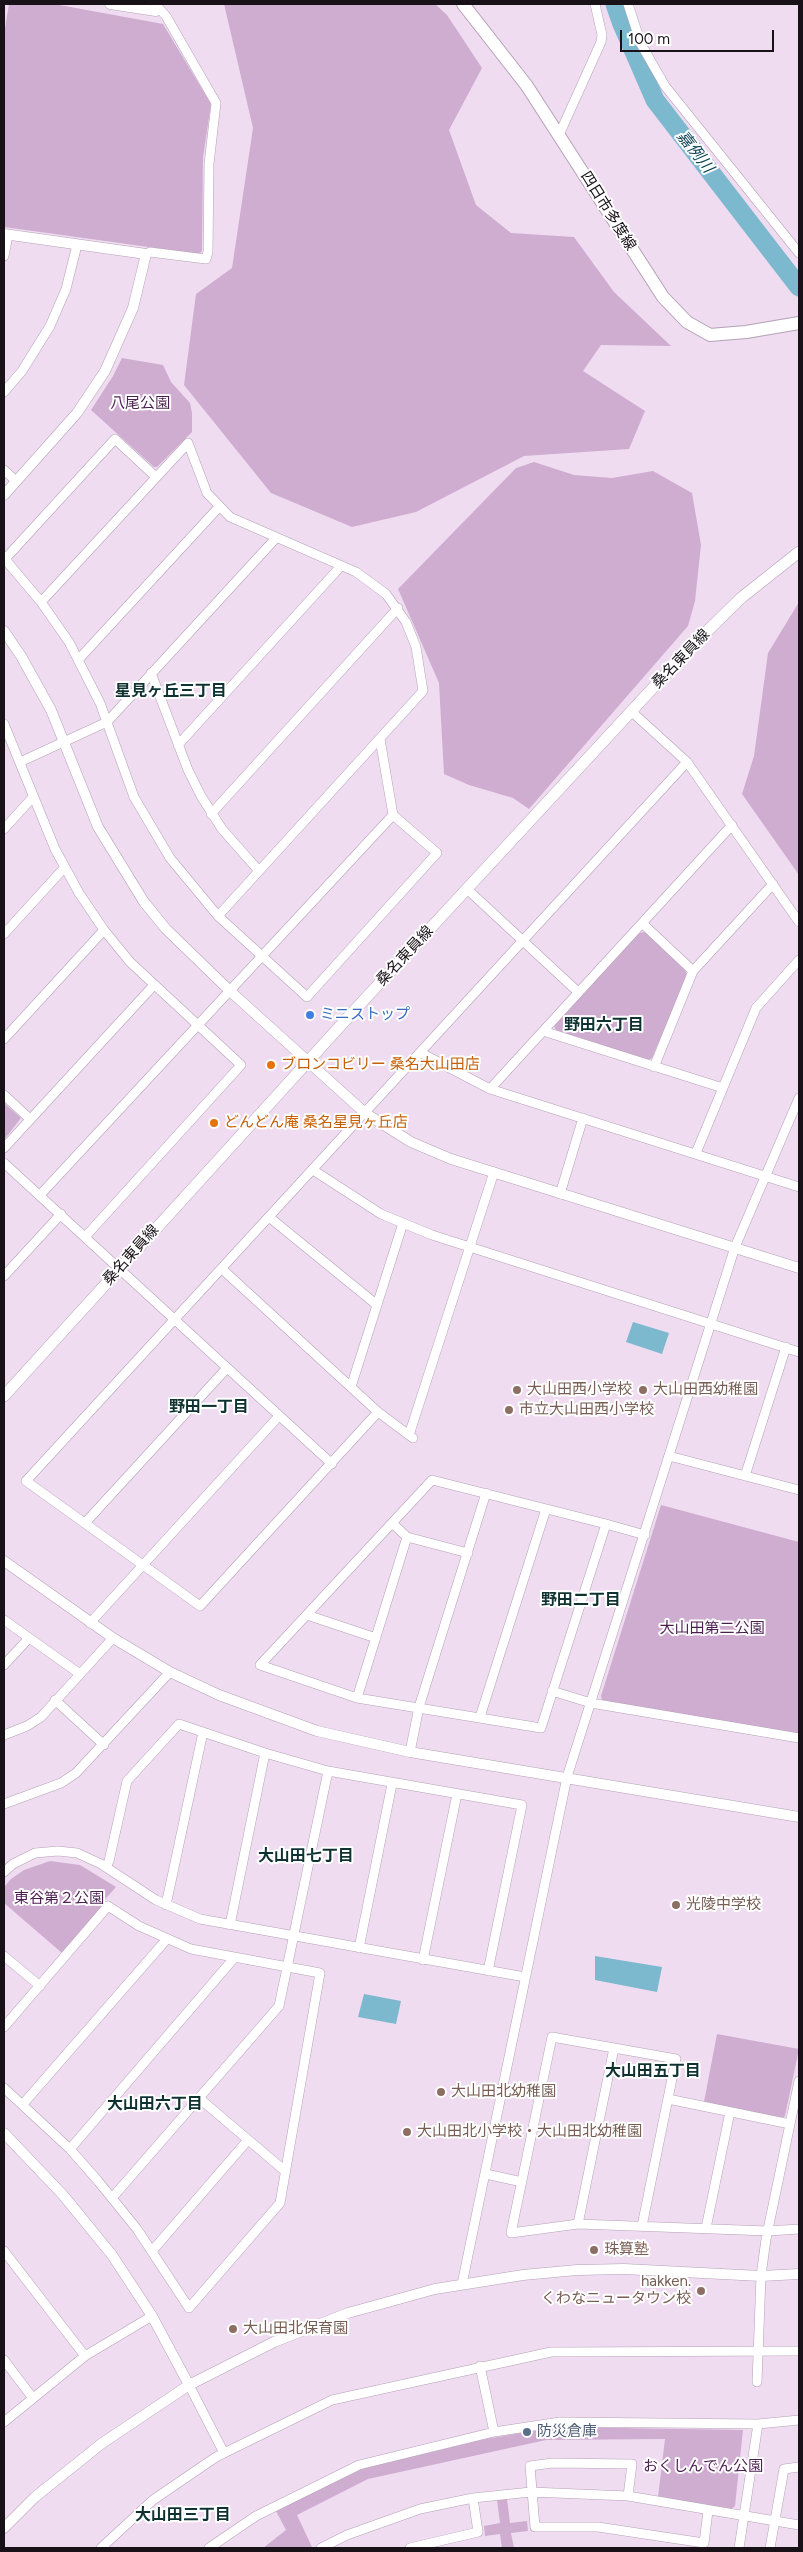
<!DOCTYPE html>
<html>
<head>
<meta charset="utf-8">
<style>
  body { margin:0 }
  #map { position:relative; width:803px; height:2552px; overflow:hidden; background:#efdcf1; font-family:Figtree,sans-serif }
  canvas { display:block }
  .frame { position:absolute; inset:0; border:5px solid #181118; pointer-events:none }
  .scale { position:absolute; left:620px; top:30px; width:154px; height:22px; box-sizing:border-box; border:2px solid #181118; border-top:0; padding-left:6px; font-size:15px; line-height:18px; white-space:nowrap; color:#181118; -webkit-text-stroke:4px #fff; paint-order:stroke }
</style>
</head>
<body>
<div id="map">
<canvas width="803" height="2552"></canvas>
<div class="frame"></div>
<div class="scale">100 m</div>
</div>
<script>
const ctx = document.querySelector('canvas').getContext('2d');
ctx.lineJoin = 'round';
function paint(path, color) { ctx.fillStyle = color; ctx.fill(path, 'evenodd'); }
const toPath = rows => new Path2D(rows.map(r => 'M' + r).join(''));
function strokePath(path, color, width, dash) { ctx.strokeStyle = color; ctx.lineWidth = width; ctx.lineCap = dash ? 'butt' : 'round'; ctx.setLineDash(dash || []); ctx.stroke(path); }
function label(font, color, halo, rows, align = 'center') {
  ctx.font = font + ' Figtree,"Noto Sans JP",sans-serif'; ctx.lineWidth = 4; ctx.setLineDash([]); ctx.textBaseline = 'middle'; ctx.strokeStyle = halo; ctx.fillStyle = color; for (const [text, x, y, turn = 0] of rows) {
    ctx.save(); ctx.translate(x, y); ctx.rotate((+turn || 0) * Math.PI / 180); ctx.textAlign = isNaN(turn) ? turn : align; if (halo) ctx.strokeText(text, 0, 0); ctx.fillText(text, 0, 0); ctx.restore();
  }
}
const green = toPath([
  [9,4,54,4,163,24,211,104,203,158,202,251,199,254,4,227,4,34],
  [224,4,435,4,447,15,482,68,449,130,476,205,511,233,574,237,614,292,671,346,601,345,583,371,645,411,629,449,524,456,416,512,352,527,271,493,184,385,196,294,232,268,253,128],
  [122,358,163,365,171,382,190,403,192,413,192,432,157,467,154,467,91,410,113,376],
  [534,462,574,475,612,478,653,471,692,493,701,545,695,601,688,626,529,809,513,798,469,785,444,774,439,683,398,589,516,468],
  [799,602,799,875,742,794,754,756,768,653],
  [645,932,685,970,687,975,652,1058,648,1060,556,1030,554,1026,639,933],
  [4,1103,21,1118,4,1140],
  [661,1505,799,1542,799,1734,602,1700,601,1696],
  [50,1861,80,1865,116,1887,100,1905,102,1907,62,1953,4,1903,4,1887,11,1879,24,1870],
  [717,2034,799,2049,785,2116,782,2118,704,2102],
  [556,2427,743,2430,735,2506,730,2510,658,2497,665,2439,546,2440,368,2479,297,2515,312,2547,263,2548,286,2530,276,2511,364,2468,486,2439],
  [507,2499,510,2523,527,2521,528,2531,511,2533,514,2548,502,2548,500,2534,485,2536,484,2526,500,2523,497,2500]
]);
const water = toPath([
  [633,1322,669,1333,662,1354,626,1342],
  [595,1956,662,1967,657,1992,595,1980],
  [364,1994,401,2001,396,2024,358,2017]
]);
const river = toPath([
  [615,4,622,24,655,100,799,287]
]);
const minor = toPath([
  [628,4,641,44,665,86,799,253],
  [559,135,601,42,602,35,595,4],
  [146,254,150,252,206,259,208,252,209,164,216,103,166,16,156,5],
  [4,256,8,235],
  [4,392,22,371,50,326,66,289,77,245],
  [4,470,16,481],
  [4,558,41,602,69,642,100,703,134,797,170,858,218,916,307,997,437,853,393,815,380,739],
  [5,559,115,439,156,477],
  [41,602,188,443,207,493,230,517,356,572,386,594,406,622,416,647,423,691,218,916],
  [78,660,219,507],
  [151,673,188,770,201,796,222,829,259,871],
  [632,712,687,762,799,922],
  [4,724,55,849,79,893,104,930,130,962,241,1065,85,1237],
  [178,745,341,566],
  [20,762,107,722,276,538],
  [211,814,398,608],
  [4,829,33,797],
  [467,889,578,992],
  [642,923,693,971],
  [4,934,65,867],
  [543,1031,723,1088],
  [4,1039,104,930],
  [421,1053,490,1089,799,1187],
  [654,1067,693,971,773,884],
  [490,1089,732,825],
  [4,1095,30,1119],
  [4,1148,154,985],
  [696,1153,756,1008,799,960],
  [4,1163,332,1464],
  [313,1170,381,1214,432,1235,799,1352],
  [560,1194,583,1118],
  [40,1195,393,815],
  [269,1217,377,1305],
  [222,1269,378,1412,413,1438],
  [4,1276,61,1214],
  [351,1387,403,1223],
  [378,1412,200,1606,26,1481,687,762],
  [409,1435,494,1172],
  [669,1456,799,1490],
  [745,1476,786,1347],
  [432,1480,606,1524,541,1728,357,1698,260,1665,432,1480],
  [85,1523,227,1368],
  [392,1523,407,1537,468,1553],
  [606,1524,645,1535],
  [307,1615,376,1638],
  [4,1620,80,1674],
  [90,1623,279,1416],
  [4,1665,29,1638],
  [552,1691,591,1703,799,1738],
  [357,1698,407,1537],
  [55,1700,104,1745],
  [480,1717,546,1509],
  [4,1735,27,1726,41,1717,113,1638],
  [410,1752,419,1707,486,1493],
  [4,1804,61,1783,76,1773,170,1672],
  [106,1867,109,1861,127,1781,179,1724,265,1753,328,1771,522,1805,488,1971],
  [4,1872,13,1864,35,1853,58,1851,77,1853,101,1864,156,1900,200,1919,525,1977],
  [166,1905,203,1732],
  [230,1925,265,1753],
  [359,1948,392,1784],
  [4,1956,40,1986],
  [423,1960,457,1794],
  [4,2027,108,1906,139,1926,191,1949,320,1973,280,2203,189,2308,137,2229,98,2181,70,2149,4,2088],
  [199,2098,285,2171],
  [668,2099,790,2124],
  [23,2104,166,1940],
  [70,2149,235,1957],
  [486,2174,522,2182],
  [112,2198,279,2006,328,1771],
  [578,2224,614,2048],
  [642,2226,676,2059,552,2037,511,2233,578,2224,768,2231,799,2229],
  [706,2228,730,2112],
  [4,2251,85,2356],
  [152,2251,248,2140],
  [462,2284,567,1777,735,1247,799,1098],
  [4,2360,32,2397],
  [480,2366,494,2432],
  [757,2382,761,2276,766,2239,799,2081],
  [189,2385,224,2453],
  [4,2422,85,2356,152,2316],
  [628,2496,632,2464,553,2463,530,2466,535,2527,598,2527,704,2543,708,2511],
  [101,2548,153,2500,216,2457,332,2400,551,2352,799,2351],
  [209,2548,256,2516,359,2465,494,2432,560,2422,758,2424,799,2420],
  [321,2548,347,2535,420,2509,473,2498,531,2492,628,2496,799,2525],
  [410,2548,478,2532,473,2498],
  [739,2548,758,2424],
  [770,2548,784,2469,799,2467]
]);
const tertiary = toPath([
  [110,4,156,11],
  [4,234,146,254,133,308,105,371,77,413,4,495],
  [4,631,21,656,51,710,98,827,144,902,166,929,230,991,365,1113,411,1142,451,1159,799,1268],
  [4,1561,113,1638,170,1672,219,1695,317,1731,410,1752,799,1817],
  [4,2133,63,2195,112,2255,152,2316,189,2385],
  [4,2528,35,2497,101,2444,189,2385,274,2342,348,2313,435,2289,523,2275,577,2270,624,2269,761,2276,799,2274]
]);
const secondary = toPath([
  [4,1396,352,1013,688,650,741,598,799,552]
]);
const primary = toPath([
  [463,4,527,86,663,297,687,322,710,335,746,332,799,323]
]);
const markers = [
  [310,1015,5,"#3f7fe0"],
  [271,1065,5,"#e8710a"],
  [214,1123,5,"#e8710a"],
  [517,1390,5,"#8d6e63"],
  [643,1390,5,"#8d6e63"],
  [509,1410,5,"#8d6e63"],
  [676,1905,5,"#8d6e63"],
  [441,2092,5,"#8d6e63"],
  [407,2132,5,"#8d6e63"],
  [594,2250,5,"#8d6e63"],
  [701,2291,5,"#8d6e63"],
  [233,2329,5,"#8d6e63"],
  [527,2432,5,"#5c6f8a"]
];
const streetNames = [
  ["四日市多度線",608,211,58],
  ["桑名東員線",681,659,-46],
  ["桑名東員線",405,956,-47],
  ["桑名東員線",131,1255,-48]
];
const parkNames = [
  ["八尾公園",140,404],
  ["大山田第二公園",712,1629],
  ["東谷第２公園",59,1899],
  ["おくしんでん公園",703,2467]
];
const shopNames = [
  ["ミニストップ",320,1015]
];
const foodNames = [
  ["ブロンコビリー 桑名大山田店",281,1065],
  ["どんどん庵 桑名星見ヶ丘店",224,1123]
];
const educationNames = [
  ["大山田西小学校",527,1390],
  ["大山田西幼稚園",653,1390],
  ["市立大山田西小学校",519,1410],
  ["光陵中学校",686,1905],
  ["大山田北幼稚園",451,2092],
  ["大山田北小学校・大山田北幼稚園",417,2132],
  ["珠算塾",604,2250],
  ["hakken.",691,2282,"right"],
  ["くわなニュータウン校",691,2299,"right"],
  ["大山田北保育園",243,2329]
];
const serviceNames = [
  ["防災倉庫",537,2432]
];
const waterNames = [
  ["嘉例川",695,152,52]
];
const neighbourhoodNames = [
  ["星見ヶ丘三丁目",171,691],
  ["野田六丁目",604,1025],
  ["野田一丁目",209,1407],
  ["野田二丁目",581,1600],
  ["大山田七丁目",306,1856],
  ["大山田五丁目",653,2071],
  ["大山田六丁目",155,2104],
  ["大山田三丁目",183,2515]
];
paint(green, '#cfadd1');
paint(water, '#7cb9ce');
strokePath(river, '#7cb9ce', 19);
strokePath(minor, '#b4a1b5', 10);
strokePath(tertiary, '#b4a1b5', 11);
strokePath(secondary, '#b4a1b5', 12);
strokePath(primary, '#b4a1b5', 14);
strokePath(minor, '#fff', 9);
strokePath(tertiary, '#fff', 10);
strokePath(secondary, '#fff', 11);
strokePath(primary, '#fff', 12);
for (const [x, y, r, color] of markers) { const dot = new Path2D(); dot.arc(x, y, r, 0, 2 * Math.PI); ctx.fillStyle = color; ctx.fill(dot); strokePath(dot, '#fff', 2); }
label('15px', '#181118', '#fff', streetNames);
label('15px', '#4c1f51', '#fff', parkNames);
label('15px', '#366cbe', '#fff', shopNames, 'left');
label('15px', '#c56008', '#fff', foodNames, 'left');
label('15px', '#785e54', '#fff', educationNames, 'left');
label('15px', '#4e5e75', '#fff', serviceNames, 'left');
label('italic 16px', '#104555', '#fff', waterNames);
label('bold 16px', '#0e3232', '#fff', neighbourhoodNames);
</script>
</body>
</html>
